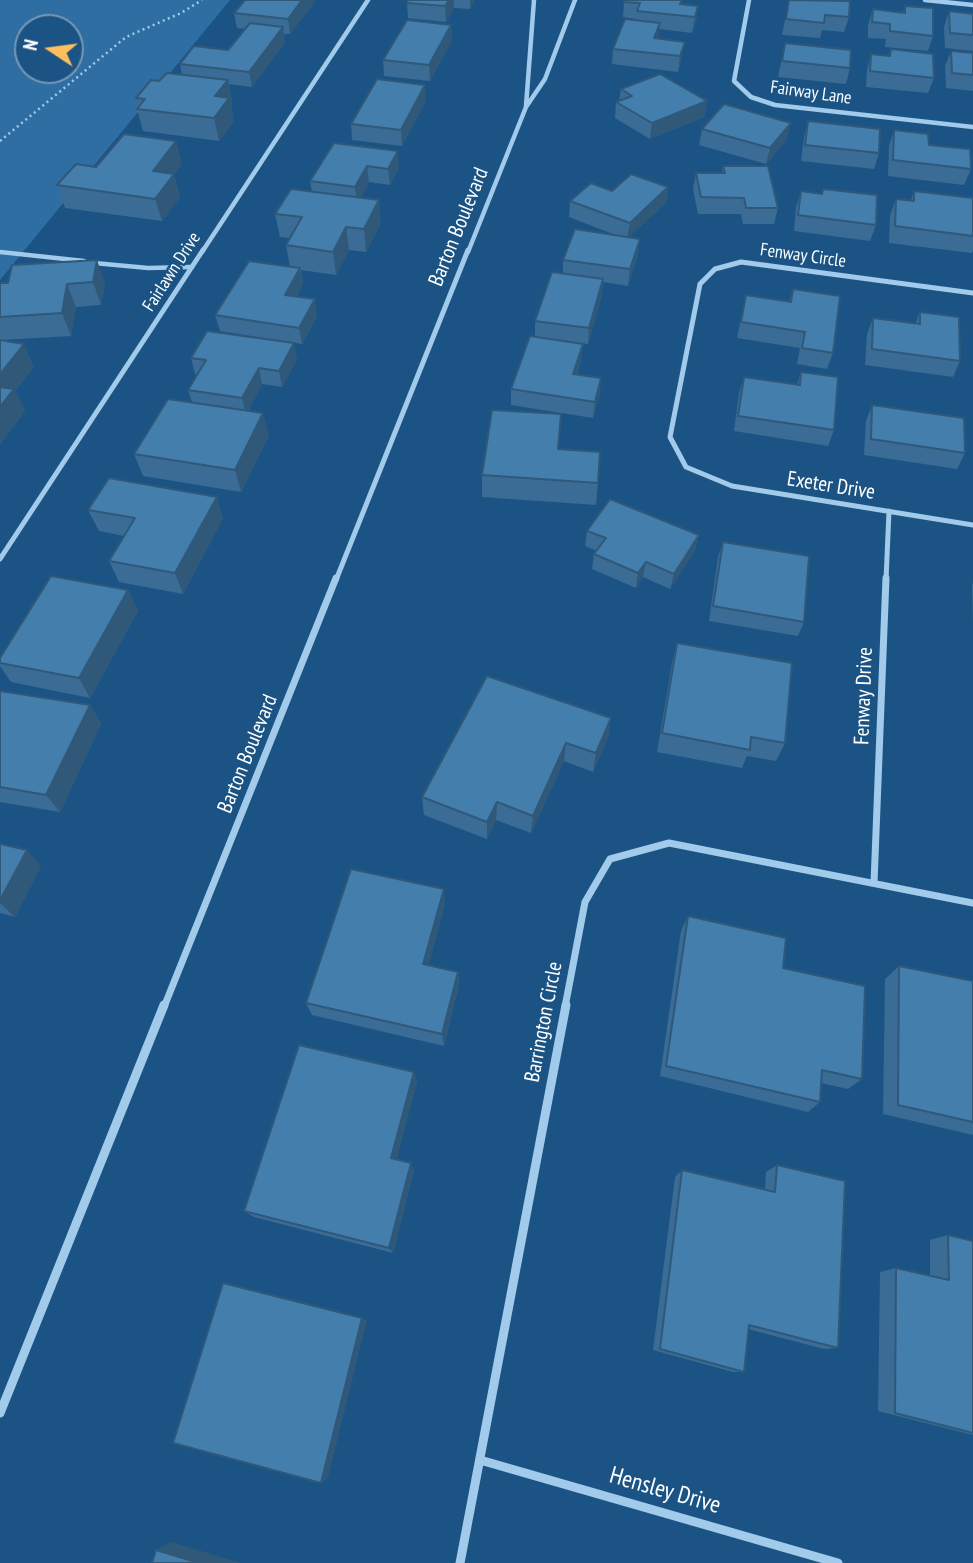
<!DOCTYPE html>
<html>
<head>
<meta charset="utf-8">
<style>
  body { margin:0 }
  #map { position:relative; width:973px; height:1563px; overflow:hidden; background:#1b5484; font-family:"PT Sans Narrow",sans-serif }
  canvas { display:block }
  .north { position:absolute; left:14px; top:14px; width:70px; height:70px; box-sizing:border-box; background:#1b5484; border:2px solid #7698b5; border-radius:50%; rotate:283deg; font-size:19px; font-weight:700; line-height:28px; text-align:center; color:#fff }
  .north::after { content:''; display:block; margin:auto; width:24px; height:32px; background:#fcbe5e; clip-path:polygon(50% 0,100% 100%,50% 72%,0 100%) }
</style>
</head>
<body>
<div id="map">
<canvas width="973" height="1563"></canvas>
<div class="north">N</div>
</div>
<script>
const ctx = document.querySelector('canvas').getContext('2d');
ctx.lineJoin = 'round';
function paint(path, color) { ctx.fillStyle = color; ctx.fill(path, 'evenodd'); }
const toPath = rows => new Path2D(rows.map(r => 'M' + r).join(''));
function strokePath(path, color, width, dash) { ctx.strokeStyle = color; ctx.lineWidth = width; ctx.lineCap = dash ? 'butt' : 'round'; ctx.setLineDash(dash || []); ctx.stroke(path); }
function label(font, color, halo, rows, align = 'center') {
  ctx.font = font + ' "PT Sans Narrow",sans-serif'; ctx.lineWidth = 5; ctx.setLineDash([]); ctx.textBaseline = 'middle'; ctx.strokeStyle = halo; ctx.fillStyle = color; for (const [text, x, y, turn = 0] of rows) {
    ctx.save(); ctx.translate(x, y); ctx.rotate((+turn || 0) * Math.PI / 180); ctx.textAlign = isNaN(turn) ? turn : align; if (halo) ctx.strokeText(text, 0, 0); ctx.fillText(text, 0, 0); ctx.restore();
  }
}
const green = toPath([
  [0,0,230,0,0,280],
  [28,28,70,28,70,70,28,70]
]);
const path = toPath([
  [0,141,126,37,181,13,202,0]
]);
const service = toPath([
  [0,252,84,261],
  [94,263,148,268,192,267]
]);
const minorFar3 = toPath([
  [749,0,734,81,751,97,775,105,973,127],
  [925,0,973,5],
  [526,106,534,0],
  [202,252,368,0],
  [468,252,526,107,545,79,575,0]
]);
const minorFar2 = toPath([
  [973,293,741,262,715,269,700,284,670,437,686,467,732,486,973,525],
  [0,559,203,250],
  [336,580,468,250],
  [886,580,889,511]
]);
const minorFar1 = toPath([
  [874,883,886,578],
  [164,1007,336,578],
  [565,1007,585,902,610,859,669,843,973,903]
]);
const minor = toPath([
  [0,1413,164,1005],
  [480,1460,838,1563],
  [460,1563,566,1005]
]);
const wall = toPath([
  [245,0,316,0,290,34,284,34,285,42,252,87,229,84,232,102,231,105,234,121,219,141,143,131,137,109,138,108,136,98,159,81,182,75,180,64,228,50,245,29,237,28,234,13],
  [408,0,475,0,470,9,454,8,446,22,408,18,407,3],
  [789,0,849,17,844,32,822,30,820,38,782,35],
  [624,2,698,6,696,21,692,33,659,29,657,39,682,57,678,72,612,64,613,49,636,20,636,19,623,17],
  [905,6,933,36,928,51,885,47,886,39,868,38,868,25,873,9,903,12],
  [949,11,973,14,973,51,945,48,944,27],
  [451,25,452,40,430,81,384,76,383,60],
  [785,43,850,68,846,84,778,77],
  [891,49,934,78,928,93,866,87,867,70,871,54,888,56],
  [951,51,973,53,973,91,946,88,945,66],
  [621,89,707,101,704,117,650,139,615,118,616,102,619,101],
  [426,100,402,146,352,140,351,124],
  [808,121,879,153,874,169,801,161,804,137],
  [702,129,787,139,766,164,699,145],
  [894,130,929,145,971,169,964,185,888,176,889,146],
  [334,143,399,167,390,185,369,182,360,198,381,223,366,252,349,250,336,275,301,270,303,284,296,297,317,316,302,344,220,331,215,315,290,267,286,245,290,238,280,237,275,214,312,192,310,181],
  [182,164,174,175,180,197,162,221,65,208,57,185,96,167],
  [723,166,778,208,774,224,743,224,741,214,698,214,693,189,696,173,722,173],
  [668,187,666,203,629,237,638,255,628,286,603,282,602,295,588,344,546,338,583,344,581,360,577,375,600,394,593,418,511,405,511,389,535,337,535,321,563,273,563,260,618,236,569,217,570,201,612,191],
  [823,189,876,225,870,241,794,231,796,207,801,191,822,194],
  [914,191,973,198,973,250,972,253,889,243,890,215,896,199,911,200],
  [0,283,105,283,101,305,76,307,71,336,2,340,34,367,15,391,25,411,1,443,0,443],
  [793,289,833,353,827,369,797,364,800,348,737,338,746,295,789,302],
  [920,312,960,361,953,377,865,365,867,334,873,318,915,324],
  [191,358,297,359,282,387,262,384,248,411,269,435,241,492,143,476,134,454,192,402,188,390,198,374,195,374],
  [801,372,834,430,828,446,734,431,739,393,744,377,797,385],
  [872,405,965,453,957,469,864,455,866,421],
  [558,449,598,483,596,505,482,497,482,475],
  [88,510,223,518,183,594,119,582,109,561,124,536,99,531],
  [587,531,699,535,695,550,670,589,643,577,636,588,592,569,594,554,597,551,585,546],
  [723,542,804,622,798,636,709,621,718,557],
  [973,583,973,625,972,585],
  [128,590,138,611,90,698,11,682,0,666,0,658],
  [677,643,785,743,776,761,747,756,742,768,657,752,672,663],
  [0,691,90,705,101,724,60,812,0,802],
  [611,718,608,737,593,772,564,761,531,833,496,820,487,839,424,815,422,797],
  [0,844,41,866,15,917,0,913],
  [445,904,428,966,458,972,459,985,444,1046,312,1015,306,1003],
  [688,916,783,968,862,1079,848,1089,821,1083,820,1102,808,1112,660,1076,681,931],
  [899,966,973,981,973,1135,883,1114,885,979],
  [414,1072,417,1082,396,1159,414,1170,393,1253,254,1217,244,1211],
  [777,1165,838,1348,824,1349,748,1329,744,1372,733,1372,653,1350,675,1177,682,1170,765,1190,766,1172],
  [948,1235,973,1241,973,1435,878,1411,880,1272,896,1268,930,1276,930,1240]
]);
const shadedWall = toPath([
  [302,0,316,0,290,34,288,19],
  [449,0,454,0,454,8,446,22,445,6],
  [470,0,475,0,470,9],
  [698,6,696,21,692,33,695,17],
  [660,23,658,38,652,54,654,38],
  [451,25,452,40,430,81,429,65],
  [283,27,285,42,252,87,249,72],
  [685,42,682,57,678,72,680,56],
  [228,80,232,102,231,105,234,121,219,141,214,118,215,96],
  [425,85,426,100,402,146,401,130],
  [707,101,704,117,650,139,652,123],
  [791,123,787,139,766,164,770,148],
  [176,141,182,164,174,175,180,197,162,221,155,199,153,171],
  [398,151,399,167,390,185,388,169],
  [367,166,369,182,357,203,355,187],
  [668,187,666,203,627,239,630,223],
  [379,200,381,223,366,252,364,229],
  [346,227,349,250,336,275,333,252],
  [640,239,638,255,628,286,630,269],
  [97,260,105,283,101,305,93,282],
  [300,268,303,284,288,311,285,295],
  [603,279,602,295,588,344,589,328],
  [67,284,76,307,71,336,62,313],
  [315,299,317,316,302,344,299,328],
  [294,343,297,359,282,387,279,371],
  [24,344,34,367,15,391,25,411,1,443,0,441,0,374],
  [583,344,581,360,572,390,573,374],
  [259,368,262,384,246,414,242,398],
  [601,378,600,394,593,418,595,402],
  [263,413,269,435,241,492,235,470],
  [217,497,223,518,183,594,175,573],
  [699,535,695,550,670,589,674,574],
  [646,562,643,577,636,588,638,573],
  [128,590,138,611,90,698,79,678],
  [90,705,101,724,60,812,46,795],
  [611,718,608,737,593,772,596,753],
  [566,743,564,761,531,833,533,816],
  [497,802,496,820,487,839,487,822],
  [27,850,41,866,15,917,0,903,0,900],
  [444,889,445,904,425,978,423,964],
  [458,972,459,985,444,1046,442,1034],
  [414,1072,417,1082,395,1166,391,1158],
  [411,1163,414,1170,393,1253,389,1248],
  [362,1318,367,1320,328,1478,321,1483],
  [171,1542,241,1563,199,1563,156,1550]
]);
const building = toPath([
  [245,0,302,0,288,19,234,13,245,0],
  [408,0,449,0,445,6,407,3,408,0],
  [625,0,682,0,680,4,698,6,695,17,637,11,640,3,624,2,625,0],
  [789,0,850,1,849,17,825,15,824,23,786,19,789,0],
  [905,6,933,8,933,36,890,31,890,24,872,22,873,9,905,13,905,6],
  [949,11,973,14,973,35,950,33,949,11],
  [625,19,660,23,654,38,685,42,680,56,613,49,625,19],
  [407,20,451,25,429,65,383,60,407,20],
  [250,23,283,27,249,72,180,64,194,46,228,50,250,23],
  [785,43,851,50,850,68,782,61,785,43],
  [891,49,933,54,934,78,870,71,871,54,890,56,891,49],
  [951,51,973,53,973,75,952,73,951,51],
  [167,73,228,80,215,96,229,98,214,118,137,109,145,99,136,98,151,80,159,81,167,73],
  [660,74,707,101,652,123,616,102,632,96,621,89,660,74],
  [377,79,425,85,401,130,351,124,377,79],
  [724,104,791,123,770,148,702,129,724,104],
  [808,121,880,129,879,153,805,145,808,121],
  [894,130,928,134,929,145,970,149,971,169,893,160,894,130],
  [124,134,176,141,153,171,174,174,155,199,57,185,76,164,96,167,124,134],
  [334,143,398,151,388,169,367,166,355,187,310,181,334,143],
  [723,166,768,166,778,208,746,208,744,198,701,197,696,173,725,173,723,166],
  [631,174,668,187,630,223,570,201,591,183,612,191,631,174],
  [291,189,379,200,364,229,346,227,333,252,286,245,302,217,275,214,291,189],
  [823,189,877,195,876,225,798,215,801,191,822,194,823,189],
  [914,191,973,198,973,236,895,226,896,199,914,201,914,191],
  [575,229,640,239,630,269,563,260,575,229],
  [97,260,93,282,67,284,62,313,0,317,0,283,8,283,12,265,97,260],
  [249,261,300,268,285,295,315,299,299,328,215,315,249,261],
  [552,272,603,279,589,328,535,321,552,272],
  [793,289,840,296,833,353,802,348,805,332,741,322,746,295,791,302,793,289],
  [920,312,959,317,960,361,872,349,873,318,920,324,920,312],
  [207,331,294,343,279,371,259,368,242,398,188,390,206,360,191,358,207,331],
  [530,336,583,344,573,374,601,378,595,402,511,389,530,336],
  [0,340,24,344,0,374,0,340],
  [801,372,838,377,834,430,738,416,744,377,800,385,801,372],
  [0,387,14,389,0,407,0,387],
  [168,399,263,413,235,470,134,454,168,399],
  [872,405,964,418,965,453,871,439,872,405],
  [492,410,561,414,558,449,600,452,598,483,482,475,492,410],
  [109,478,217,497,175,573,109,561,135,518,88,510,109,478],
  [610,499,699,535,674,574,646,562,638,573,594,554,606,538,587,531,610,499],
  [723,542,809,556,804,622,713,606,723,542],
  [51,576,128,590,79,678,0,663,0,658,51,576],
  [677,643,792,663,785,743,751,737,750,750,662,733,677,643],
  [487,676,611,718,596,753,566,743,533,816,497,802,487,822,422,797,487,676],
  [0,691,90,705,46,795,0,787,0,691],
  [0,844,27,850,0,900,0,844],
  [351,869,444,889,423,964,458,972,442,1034,306,1003,351,869],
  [688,916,786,938,783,968,865,986,862,1079,822,1070,820,1102,666,1066,688,916],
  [899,966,973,981,973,1122,898,1105,899,966],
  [299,1045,414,1072,391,1158,411,1163,389,1248,244,1211,299,1045],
  [777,1165,845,1181,838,1348,749,1325,744,1372,660,1349,682,1170,775,1192,777,1165],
  [948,1235,973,1241,973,1433,895,1413,896,1268,949,1280,948,1235],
  [223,1283,362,1318,321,1483,173,1443,223,1283],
  [156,1550,199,1563,152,1563,156,1550]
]);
const farStreetnames = [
  ["Fairway Lane",811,93,8],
  ["Fenway Circle",803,256,8],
  ["Fairlawn Drive",172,272,-57]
];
const streetNames = [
  ["Barton Boulevard",459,227,-68],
  ["Exeter Drive",831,486,9],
  ["Fenway Drive",864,696,-88],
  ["Barton Boulevard",248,754,-68],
  ["Barrington Circle",544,1022,-79]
];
const nearStreetnames = [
  ["Hensley Drive",665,1491,16]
];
paint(green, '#2e6ea2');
strokePath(path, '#a1caeb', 2.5, [2, 3.5]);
strokePath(service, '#a1caeb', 4.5);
strokePath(minorFar3, '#a1caeb', 4.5);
strokePath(minorFar2, '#a1caeb', 5);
strokePath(minorFar1, '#a1caeb', 7);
strokePath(minor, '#a1caeb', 9);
paint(wall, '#3a6c95');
paint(shadedWall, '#305879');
paint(building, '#447ead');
strokePath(building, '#305879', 2);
label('18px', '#fff', '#1b5484', farStreetnames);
label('21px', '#fff', '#1b5484', streetNames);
label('24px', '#fff', '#1b5484', nearStreetnames);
</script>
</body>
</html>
